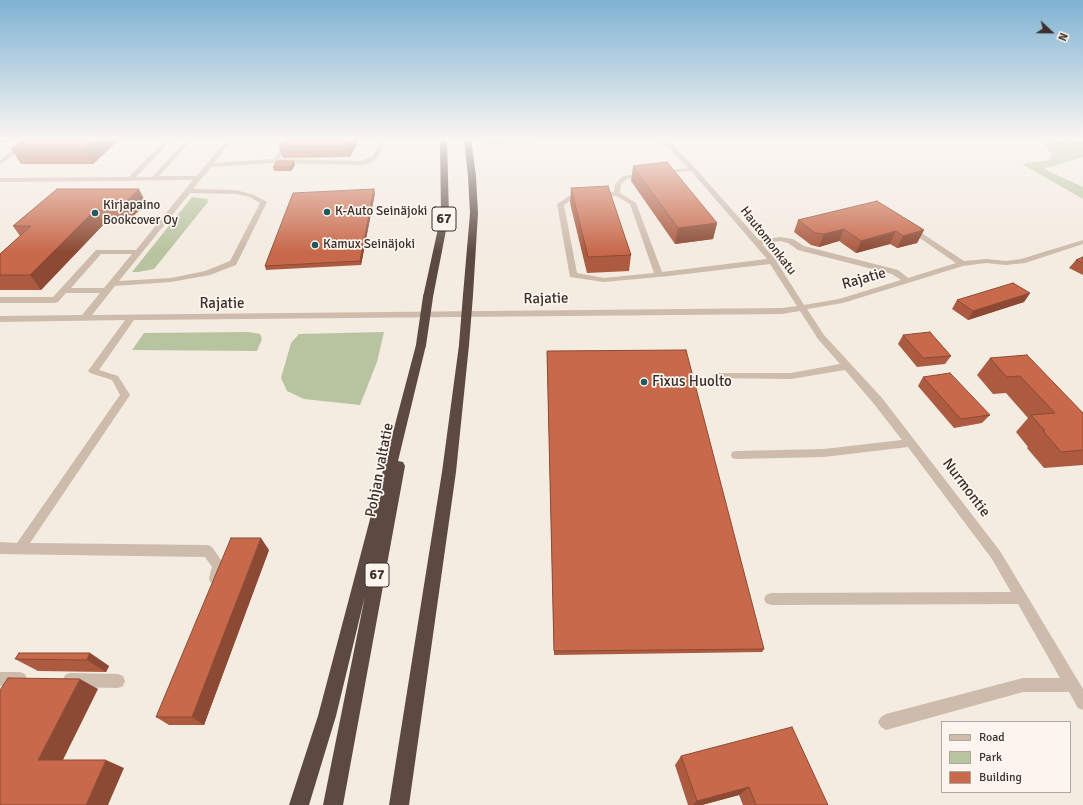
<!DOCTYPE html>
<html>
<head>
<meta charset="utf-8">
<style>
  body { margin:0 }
  #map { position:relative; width:1083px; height:805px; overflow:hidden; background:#f4ebe1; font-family:Signika,sans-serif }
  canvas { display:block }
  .legend { position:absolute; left:941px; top:721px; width:130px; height:72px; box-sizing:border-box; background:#fbf5ee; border:1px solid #aea6a0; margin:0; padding:5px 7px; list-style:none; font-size:12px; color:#3b302b }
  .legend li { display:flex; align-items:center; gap:8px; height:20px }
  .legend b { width:20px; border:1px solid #aea6a0 }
  .north { position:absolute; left:1031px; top:12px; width:40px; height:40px; -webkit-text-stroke:3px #fbf5ee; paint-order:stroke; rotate:112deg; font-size:11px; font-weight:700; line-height:16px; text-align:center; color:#3b302b }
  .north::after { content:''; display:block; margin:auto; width:14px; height:18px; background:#3b302b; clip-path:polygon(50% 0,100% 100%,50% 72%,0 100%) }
</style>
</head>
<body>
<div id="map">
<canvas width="1083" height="805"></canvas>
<ul class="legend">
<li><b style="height:5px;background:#cdbbac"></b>Road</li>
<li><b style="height:11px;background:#b8c4a0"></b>Park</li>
<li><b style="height:11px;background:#c8694b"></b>Building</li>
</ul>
<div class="north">N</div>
</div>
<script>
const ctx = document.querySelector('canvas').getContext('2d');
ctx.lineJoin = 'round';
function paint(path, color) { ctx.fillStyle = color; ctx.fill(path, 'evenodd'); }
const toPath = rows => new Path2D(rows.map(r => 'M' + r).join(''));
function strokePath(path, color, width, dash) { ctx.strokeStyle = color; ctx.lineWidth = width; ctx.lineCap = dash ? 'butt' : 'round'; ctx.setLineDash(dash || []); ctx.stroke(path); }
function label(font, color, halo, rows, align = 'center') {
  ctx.font = font + ' Signika,sans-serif'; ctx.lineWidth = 3.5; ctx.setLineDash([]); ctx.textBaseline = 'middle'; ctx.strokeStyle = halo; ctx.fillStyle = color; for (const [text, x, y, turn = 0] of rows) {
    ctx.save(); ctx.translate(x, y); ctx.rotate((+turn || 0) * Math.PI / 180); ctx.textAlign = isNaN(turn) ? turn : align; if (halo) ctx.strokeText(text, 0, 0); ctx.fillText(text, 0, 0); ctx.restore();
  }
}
const green = toPath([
  [487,139,550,139,551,140,488,145],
  [1039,139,1083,140,1083,157,1044,169,1083,187,1083,199,1022,164,1049,160,1052,154],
  [192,197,207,199,208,202,154,269,138,272,132,272],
  [248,332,260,334,262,339,257,351,132,350,144,333],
  [384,332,377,362,360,405,304,399,287,391,281,378,291,343,299,334]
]);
const minor = toPath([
  [28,139,35,139,0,165,0,160,28,139],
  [166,139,173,139,136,177,152,177,187,139,193,139,159,176,197,176,227,139,289,140,290,141,280,159,361,161,373,156,380,139,386,139,378,158,372,162,361,165,276,163,211,167,193,189,236,190,254,195,267,202,236,265,210,275,171,282,115,286,92,315,782,308,797,306,770,264,669,276,604,282,570,277,557,204,569,196,583,194,585,195,585,197,573,199,564,205,577,273,604,278,654,273,630,204,616,196,599,197,596,195,599,193,614,192,615,184,623,176,645,173,648,175,647,176,627,179,621,184,620,193,636,203,662,272,767,259,691,171,659,174,659,172,661,171,688,168,660,139,667,139,695,168,759,240,780,237,793,239,804,246,898,270,908,278,956,263,908,230,908,226,911,226,964,261,986,259,1006,261,1021,259,1083,240,1083,244,1025,263,1006,265,986,263,963,266,843,303,807,309,824,335,882,398,1000,551,1083,689,1083,710,1078,708,1069,692,1023,692,886,730,881,727,878,722,881,717,886,714,1023,678,1060,678,1018,604,771,605,766,603,764,599,766,595,771,593,1011,592,992,559,908,447,824,457,736,459,732,458,731,455,732,452,736,451,824,449,902,440,874,404,845,370,791,379,715,378,713,376,715,374,718,373,791,373,840,364,818,339,800,311,782,314,134,320,99,370,118,376,130,395,30,543,208,545,212,547,225,566,220,582,215,584,210,582,209,578,212,567,205,557,0,554,0,542,17,543,120,395,112,380,90,373,88,371,125,320,0,322,0,316,82,315,100,293,66,293,58,302,55,303,0,303,0,297,53,297,96,250,136,250,193,180,0,182,0,178,129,177,166,139],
  [281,141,284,142,274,159,214,163,231,142,281,141],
  [190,193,236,194,250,197,260,203,230,261,205,271,171,278,119,281,190,193],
  [780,241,788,243,798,250,892,274,901,280,839,299,804,305,775,259,762,244,780,241],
  [101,254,132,254,104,288,71,288,101,254],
  [0,672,20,672,25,674,27,679,25,684,20,686,0,686,0,672],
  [70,673,118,674,123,676,125,681,123,686,118,688,70,687,65,685,63,680,65,675,70,673]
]);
const highway = toPath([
  [440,139,447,139,449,215,433,297,428,300,423,297,441,215,440,139],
  [464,139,471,139,476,176,478,213,473,295,468,298,463,295,470,213,468,176,464,139],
  [421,341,426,345,398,461,403,462,405,466,343,805,323,805,365,596,336,716,309,805,289,805,318,716,416,345,421,341],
  [464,341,469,345,456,472,409,805,389,805,442,472,459,345,464,341]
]);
const highwayBridge = toPath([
  [421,345,428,297],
  [464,345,468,295]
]);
const wall = toPath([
  [0,139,11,139,7,142,0,142],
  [120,139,93,164,21,164,11,149],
  [359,139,350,157,283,158,279,147],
  [295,165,291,171,274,171,273,167],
  [633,166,717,223,713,239,675,244,631,181],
  [571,188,631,255,629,271,587,273,570,203],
  [57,189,146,203,126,224,104,224,41,290,0,290,0,254,20,236,13,226],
  [375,193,361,265,266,270,265,266],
  [798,220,924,230,917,243,897,248,890,244,856,253,839,241,819,247,811,245,794,232],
  [1083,257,1083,275,1069,268,1076,260],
  [1030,293,1024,302,968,320,952,309,957,300],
  [903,335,951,356,945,364,917,367,898,344],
  [547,351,764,649,762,652,554,655],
  [990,358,1083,413,1083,465,1044,468,1027,448,1028,447,1016,432,1028,418,1006,393,993,394,977,375],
  [923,377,990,415,982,423,954,428,918,386],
  [269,550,204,725,169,725,156,717],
  [90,653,109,666,106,672,38,671,15,659],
  [681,756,828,805,743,805,739,795,702,805,688,805,675,765]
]);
const shadedWall = toPath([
  [5,139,11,139,7,142],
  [96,139,120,139,93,164,84,149],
  [351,139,359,139,350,157,347,146],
  [294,161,295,165,291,171,290,167],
  [139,189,146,203,126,224,118,210],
  [374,189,375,193,361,265,360,261],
  [95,210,104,224,41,290,30,275],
  [717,223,713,239,675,244,678,228],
  [844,229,839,241,819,247,824,234],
  [924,230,917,243,897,248,903,236],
  [896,231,890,244,856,253,861,241],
  [1030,293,1024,302,968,320,973,311],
  [261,538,269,550,204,725,192,717],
  [90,653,109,666,106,672,87,660],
  [80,679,98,689,59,768,38,760],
  [106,760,124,768,108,805,86,805],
  [749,787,739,795,702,805,693,805,697,801]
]);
const building = toPath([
  [25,139,96,139,84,149,11,149,25,139],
  [285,139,351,139,347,146,279,147,285,139],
  [277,161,294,161,290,167,273,167,277,161],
  [667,162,717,223,678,228,633,166,667,162],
  [608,186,631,255,588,257,571,188,608,186],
  [57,189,139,189,118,210,95,210,30,275,0,275,0,254,31,226,13,226,57,189],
  [374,189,360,261,265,266,293,193,374,189],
  [877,201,924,230,903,236,896,231,861,241,844,229,824,234,815,233,798,220,877,201],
  [1083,257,1083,263,1076,260,1083,257],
  [1013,283,1030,293,973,311,957,300,1013,283],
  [930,332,951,356,923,358,903,335,930,332],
  [686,350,764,649,554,651,547,351,686,350],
  [1027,355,1083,413,1083,450,1061,452,1043,431,1045,431,1031,415,1055,413,1020,376,1007,377,990,358,1027,355],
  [950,373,990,415,961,419,923,377,950,373],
  [231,538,261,538,192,717,156,717,231,538],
  [19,653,90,653,87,660,15,659,19,653],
  [8,678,80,679,38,760,106,760,86,805,0,805,0,690,8,678],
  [792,727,828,805,756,805,749,787,697,801,681,756,792,727]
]);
const markers = [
  [327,212,4,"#1f5a5e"],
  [95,213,4,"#1f5a5e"],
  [315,245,4,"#1f5a5e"],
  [644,382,4,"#1f5a5e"]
];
const farPoinames = [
  ["Kirjapaino",103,206],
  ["Bookcover Oy",103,221],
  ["K-Auto Seinäjoki",335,212],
  ["Kamux Seinäjoki",323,245]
];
const farStreetnames = [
  ["Hautomonkatu",768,241,52]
];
const shields = [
  [444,219,24],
  [377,575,24]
];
const shieldNames = [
  ["67",444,219],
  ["67",377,575]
];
const streetNames = [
  ["Rajatie",864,279,-16],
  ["Rajatie",546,299,-1],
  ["Rajatie",222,304],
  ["Pohjan valtatie",380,470,-79],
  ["Nurmontie",966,488,53]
];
const poiNames = [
  ["Fixus Huolto",652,382]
];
paint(green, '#b8c4a0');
paint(minor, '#cdbbac');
paint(highway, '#5c4a42');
strokePath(highwayBridge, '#5c4a42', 10);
paint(wall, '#ac5a40');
paint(shadedWall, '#8c4a34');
paint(building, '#c8694b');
strokePath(building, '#8c4a34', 1);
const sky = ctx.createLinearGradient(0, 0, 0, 252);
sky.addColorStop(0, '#7eb2d2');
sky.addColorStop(0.55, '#faf6f2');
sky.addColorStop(1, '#faf6f200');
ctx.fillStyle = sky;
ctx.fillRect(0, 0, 1083, 252);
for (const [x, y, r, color] of markers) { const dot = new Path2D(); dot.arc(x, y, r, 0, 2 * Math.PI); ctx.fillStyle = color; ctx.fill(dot); strokePath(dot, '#fbf5ee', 1.5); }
label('13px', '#3b302b', '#fbf5ee', farPoinames, 'left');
label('13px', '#3b302b', '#fbf5ee', farStreetnames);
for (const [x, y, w] of shields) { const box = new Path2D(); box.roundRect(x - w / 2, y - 12, w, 24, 3); ctx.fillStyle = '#fbf5ee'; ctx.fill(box); strokePath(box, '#3b302b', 1); }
label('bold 14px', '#3b302b', null, shieldNames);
label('15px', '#3b302b', '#fbf5ee', streetNames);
label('15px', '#3b302b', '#fbf5ee', poiNames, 'left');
</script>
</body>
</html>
